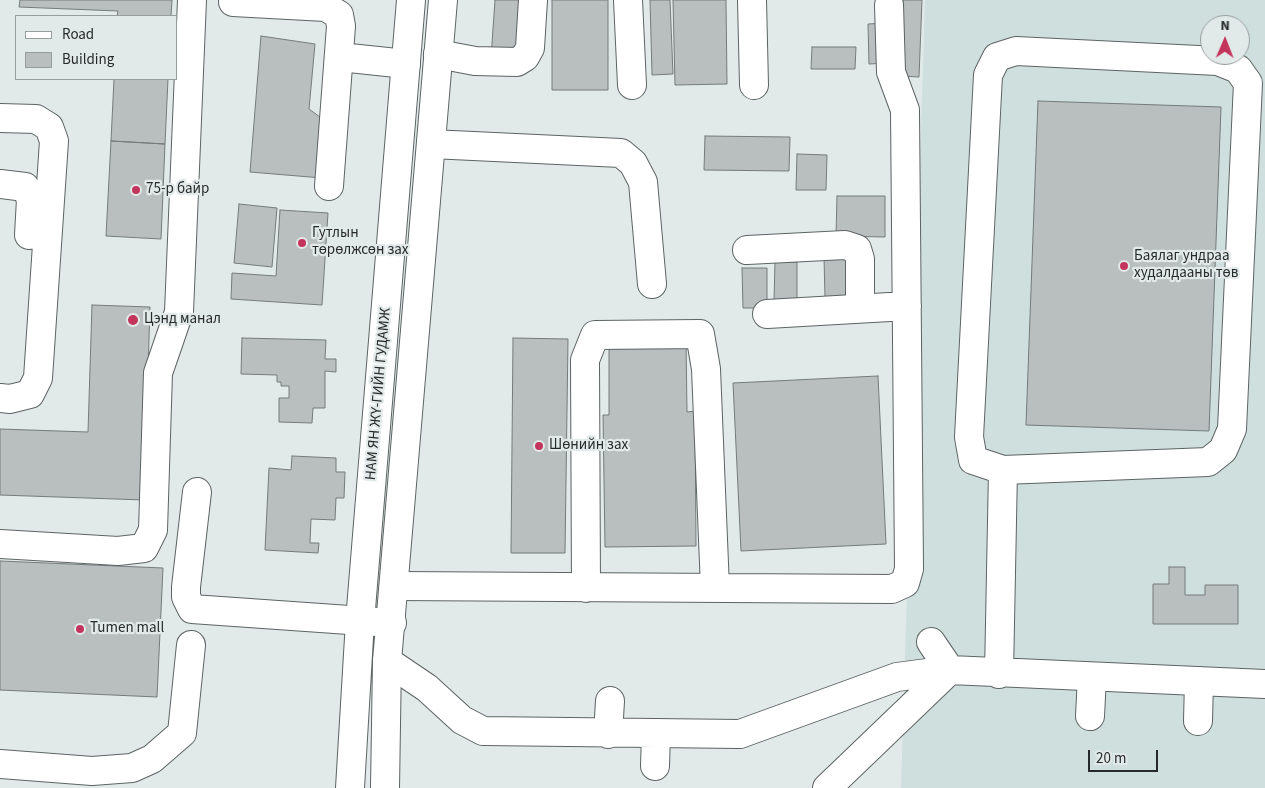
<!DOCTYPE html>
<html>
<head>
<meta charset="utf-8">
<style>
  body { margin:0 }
  #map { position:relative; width:1265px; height:788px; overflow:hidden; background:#e2e9e9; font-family:"Source Sans 3",sans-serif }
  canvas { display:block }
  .legend { position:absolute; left:15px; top:15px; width:162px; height:65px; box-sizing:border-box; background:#e2e9e9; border:1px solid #979d9d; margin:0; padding:6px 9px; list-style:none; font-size:15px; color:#272a2a }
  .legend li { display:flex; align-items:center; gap:10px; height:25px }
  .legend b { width:25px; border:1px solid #979d9d }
  .north { position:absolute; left:1200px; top:15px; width:50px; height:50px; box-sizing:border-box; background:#e2e9e9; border:1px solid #979d9d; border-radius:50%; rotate:1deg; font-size:14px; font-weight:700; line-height:20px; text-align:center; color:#272a2a }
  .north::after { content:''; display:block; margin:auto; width:18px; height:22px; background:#c4355d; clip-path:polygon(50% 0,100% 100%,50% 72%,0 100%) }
  .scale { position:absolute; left:1088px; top:750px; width:70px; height:22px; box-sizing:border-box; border:2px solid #272a2a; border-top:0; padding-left:6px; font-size:15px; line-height:18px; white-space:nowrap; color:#272a2a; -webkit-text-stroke:4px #e2e9e9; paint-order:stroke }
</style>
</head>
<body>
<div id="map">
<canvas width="1265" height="788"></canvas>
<ul class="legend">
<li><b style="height:6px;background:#fff"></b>Road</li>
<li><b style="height:14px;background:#b8bfbe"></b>Building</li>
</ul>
<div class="north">N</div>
<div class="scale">20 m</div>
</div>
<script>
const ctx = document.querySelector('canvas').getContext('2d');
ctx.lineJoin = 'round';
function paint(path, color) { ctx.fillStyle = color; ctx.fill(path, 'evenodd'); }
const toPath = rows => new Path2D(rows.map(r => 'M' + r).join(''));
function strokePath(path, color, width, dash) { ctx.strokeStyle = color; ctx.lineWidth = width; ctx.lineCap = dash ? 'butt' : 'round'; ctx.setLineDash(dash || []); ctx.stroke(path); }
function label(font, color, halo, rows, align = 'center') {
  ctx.font = font + ' "Source Sans 3",sans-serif'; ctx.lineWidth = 4.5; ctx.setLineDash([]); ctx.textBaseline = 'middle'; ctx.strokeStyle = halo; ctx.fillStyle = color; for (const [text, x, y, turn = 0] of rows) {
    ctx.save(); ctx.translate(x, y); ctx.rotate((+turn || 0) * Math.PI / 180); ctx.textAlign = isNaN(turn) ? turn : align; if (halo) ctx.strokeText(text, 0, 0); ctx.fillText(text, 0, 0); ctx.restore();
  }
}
const built = toPath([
  [925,0,1265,0,1265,788,901,788],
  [1210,25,1240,25,1240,55,1210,55]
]);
const building = toPath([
  [20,0,172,0,171,16,117,16,118,11,19,7,20,0],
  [495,0,521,0,517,59,491,58,495,0],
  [552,0,608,0,608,90,552,90,552,0],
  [650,0,670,0,673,74,652,75,650,0],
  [673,0,726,0,727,84,675,85,673,0],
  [903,0,922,0,919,77,899,76,903,0],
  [886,23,888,63,869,64,868,24,886,23],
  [261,36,315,44,309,109,324,120,322,178,250,172,261,36],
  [812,47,856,47,855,69,811,69,812,47],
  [114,79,168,79,165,144,111,141,114,79],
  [1038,101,1221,107,1209,431,1026,425,1038,101],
  [705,136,790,137,789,171,704,170,705,136],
  [111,141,165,144,161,239,106,236,111,141],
  [797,154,827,155,826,190,796,190,797,154],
  [837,196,885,196,885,237,836,236,837,196],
  [239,204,277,208,272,267,234,263,239,204],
  [280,210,328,213,322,305,231,299,232,273,276,276,280,210],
  [852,256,853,297,825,298,824,257,852,256],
  [775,262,797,262,797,302,774,301,775,262],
  [742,268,767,268,767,308,743,308,742,268],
  [92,305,150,307,144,500,0,495,0,429,88,432,92,305],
  [242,338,326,340,325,359,336,359,336,372,325,371,325,408,313,408,312,423,279,422,279,398,289,398,289,386,281,386,281,382,277,382,277,375,241,374,242,338],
  [513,338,568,339,565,553,511,553,513,338],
  [609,342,686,342,687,412,695,411,696,546,605,547,603,415,609,415,609,342],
  [878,376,886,544,741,551,733,383,878,376],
  [292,456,336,458,336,472,345,472,344,498,336,498,335,520,311,519,310,543,319,543,318,553,265,550,269,468,291,470,292,456],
  [0,561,163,568,157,697,0,690,0,561],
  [1169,567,1185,567,1185,595,1205,595,1205,585,1238,585,1238,624,1153,624,1153,584,1169,584,1169,567]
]);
const minor = toPath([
  [628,0,632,85],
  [752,0,754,85],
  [233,2,326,7,339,15,341,26,329,186],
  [438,54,475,61,517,62,525,57,530,48,533,0],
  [340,57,406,64],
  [0,118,36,119,49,127,54,141,38,378,30,394,10,399,0,398],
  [431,144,621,153,633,163,643,182,652,284],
  [0,184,25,187,31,199,29,235],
  [747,250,845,245,857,249,860,259,860,308],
  [767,314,907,306],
  [197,492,186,587,186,597,192,609,392,623],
  [0,544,118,551,144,548,153,530,158,373,179,312,192,0],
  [395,586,892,589,905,583,909,569,905,110,891,72,889,5],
  [586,588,585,360,595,335,700,334,706,369,715,588],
  [387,661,427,688,462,720,483,731,740,734,897,677,950,670,1265,684],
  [999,674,1003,470,973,460,969,437,988,75,997,57,1016,51,1218,61,1238,69,1248,83,1232,429,1223,450,1208,462,1003,470],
  [1090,716,1092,677],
  [1198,721,1199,681],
  [608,734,610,701],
  [0,764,92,771,132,768,152,759,182,733,191,645],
  [655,766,656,734],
  [827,788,950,670,931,642]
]);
const major = toPath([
  [350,788,360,621,411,0],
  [385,788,387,661,443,0]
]);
const markers = [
  [136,190,5,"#c4355d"],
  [302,243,5,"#c4355d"],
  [1124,266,5,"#c4355d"],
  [133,320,6,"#c4355d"],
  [539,446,5,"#c4355d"],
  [80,629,5,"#c4355d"]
];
const poiNames = [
  ["75-р байр",146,190],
  ["Гутлын",312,234],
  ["төрөлжсөн зах",312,251],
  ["Баялаг ундраа",1134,257],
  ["худалдааны төв",1134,274],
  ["Цэнд манал",144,320],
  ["Шөнийн зах",549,446],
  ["Tumen mall",90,629]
];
const streetNames = [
  ["НАМ ЯН ЖҮ-ГИЙН ГУДАМЖ",379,394,-85]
];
paint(built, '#cfdfde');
paint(building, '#b8bfbe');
strokePath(building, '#747b7a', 1);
strokePath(minor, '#5d6363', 30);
strokePath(major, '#5d6363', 30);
strokePath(minor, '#fff', 28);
strokePath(major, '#fff', 28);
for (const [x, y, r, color] of markers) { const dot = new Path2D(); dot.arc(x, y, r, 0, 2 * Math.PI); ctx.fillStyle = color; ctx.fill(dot); strokePath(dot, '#e2e9e9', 2); }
label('15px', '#272a2a', '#e2e9e9', poiNames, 'left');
label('15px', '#272a2a', '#e2e9e9', streetNames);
</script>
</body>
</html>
